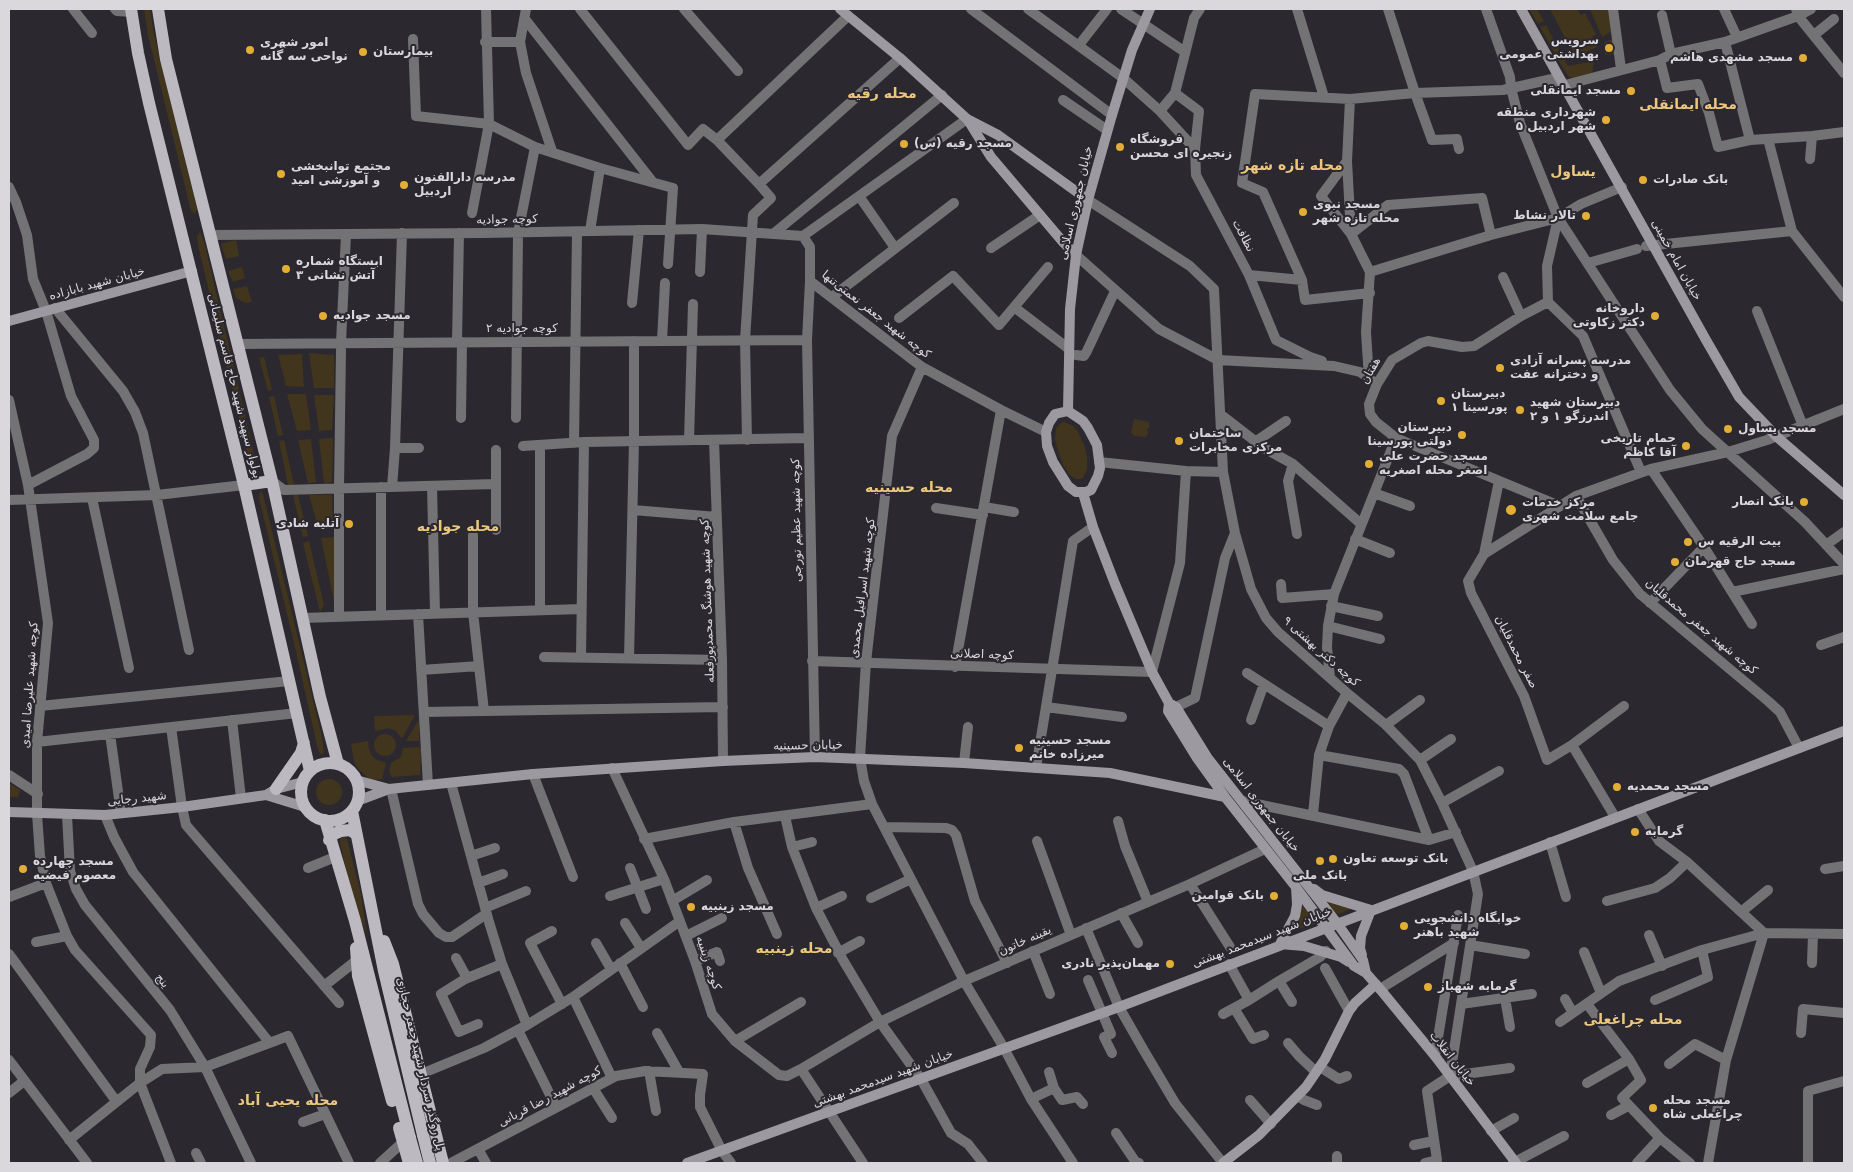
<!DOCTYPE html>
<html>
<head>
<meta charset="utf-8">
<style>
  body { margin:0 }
  #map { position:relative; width:1853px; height:1172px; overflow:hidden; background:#2b292f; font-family:"DejaVu Sans",sans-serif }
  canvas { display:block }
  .frame { position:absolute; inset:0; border:10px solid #dad8dc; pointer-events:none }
</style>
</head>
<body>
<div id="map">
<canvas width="1853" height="1172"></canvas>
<div class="frame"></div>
</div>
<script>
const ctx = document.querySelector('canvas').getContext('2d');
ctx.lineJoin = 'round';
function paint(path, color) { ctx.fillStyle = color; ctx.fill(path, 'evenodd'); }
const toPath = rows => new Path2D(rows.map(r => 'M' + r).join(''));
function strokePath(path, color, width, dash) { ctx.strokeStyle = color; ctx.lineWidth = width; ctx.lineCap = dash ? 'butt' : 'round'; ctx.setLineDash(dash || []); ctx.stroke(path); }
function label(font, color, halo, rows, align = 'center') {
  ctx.font = font + ' "DejaVu Sans",Cairo,sans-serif'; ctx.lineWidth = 4; ctx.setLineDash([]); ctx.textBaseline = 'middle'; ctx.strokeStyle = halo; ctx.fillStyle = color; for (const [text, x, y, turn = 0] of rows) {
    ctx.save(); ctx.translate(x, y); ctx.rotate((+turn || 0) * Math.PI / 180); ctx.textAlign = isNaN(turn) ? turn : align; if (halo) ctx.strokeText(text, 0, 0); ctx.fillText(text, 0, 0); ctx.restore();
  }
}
const green = toPath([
  [144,9,150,9,154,34,197,209,195,214,191,211,148,35],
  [1529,9,1537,9,1544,21,1538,24],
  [1550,9,1577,9,1581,15,1585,13,1596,34,1592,37,1597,47,1575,57],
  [1590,9,1609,9,1612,31,1602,37],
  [1546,25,1560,52,1555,54,1540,27],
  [1613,39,1614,54,1605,55,1604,42],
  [1562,55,1568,66,1594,61,1592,73,1574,78,1569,77,1556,57],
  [200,232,204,241,257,467,258,473,257,475,252,473,198,245,197,236],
  [236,240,239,256,226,259,221,244],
  [242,267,245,278,233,282,228,271],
  [247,286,252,302,245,303,236,298,233,289],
  [309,353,334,355,334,388,314,388],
  [302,354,304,387,286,386,278,355],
  [264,357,272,390,268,391,259,358],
  [287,394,306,394,311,430,297,431],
  [314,395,334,395,332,430,319,431],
  [274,396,283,435,278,436,269,397],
  [1134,419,1149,422,1149,428,1147,429,1148,433,1146,437,1135,436,1131,433],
  [1065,422,1073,426,1077,430,1085,447,1087,458,1087,470,1082,479,1075,479,1069,474,1063,465,1058,451,1055,439,1056,428,1061,423],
  [333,438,332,482,324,483,319,439],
  [311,439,316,482,308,483,298,440],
  [284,440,294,484,288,485,279,441],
  [260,491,263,494,322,737,324,752,321,755,318,750,295,647,259,498],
  [293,495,298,495,308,536,303,537],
  [309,495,332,495,333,528,319,530],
  [334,537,334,601,321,538],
  [309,541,324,605,320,612,303,543],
  [415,715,402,739,396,731,389,728,375,731,374,716],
  [419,719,419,741,406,741],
  '374 745a11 11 0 1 1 22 0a11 11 0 1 1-22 0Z',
  [368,741,369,749,372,756,377,760,386,763,382,779,370,780,355,765,351,744],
  [418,747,421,749,420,775,392,777,389,771,391,763,401,757,403,748],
  '316 792a13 13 0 1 1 26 0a13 13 0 1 1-26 0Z',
  [9,783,20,790,18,797,9,797],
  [344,837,347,839,361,894,367,936,352,896,340,842,341,838],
  [1326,900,1334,904,1352,908,1340,914,1334,913],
  [1303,906,1315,921,1313,925,1294,930]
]);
const street = toPath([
  [73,9,92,33],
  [115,9,117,11,131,12],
  [526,9,520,42,526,73,552,151],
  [580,9,688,145,703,129,717,140,759,184,771,198,753,215,745,340,747,440],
  [684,9,738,71],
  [971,9,1112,115],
  [1028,9,1123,78,1160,111,1195,149],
  [1121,9,1185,52],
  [1297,9,1324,97],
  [1388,9,1415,93,1432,140,1457,139,1459,149],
  [1486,9,1510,77,1511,88,1520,123,1558,218,1670,390,1702,429,1805,522,1844,564],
  [1613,9,1621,69],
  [1724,9,1737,37],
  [1796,9,1798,16,1844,73],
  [1662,15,1671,54],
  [525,19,652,181],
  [1814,35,1834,19],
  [413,39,416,116,489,124,535,147,600,168,673,188,668,264],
  [485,42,520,42],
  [1725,42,1750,140],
  [1079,45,1107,9],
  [1660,60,1667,88,1698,84,1709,113,1718,147,1750,140,1812,136,1844,132],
  [1175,93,1199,111,1195,149,1196,175,1249,275,1276,340,1310,357,1322,361],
  [1350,99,1347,161,1321,196,1351,234,1370,272,1366,332,1369,379],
  [1063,100,1107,130],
  [1160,111,1175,93,1194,18,1200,9],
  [1768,139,1792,231,1844,297],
  [717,140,848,16],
  [1810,159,1812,136],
  [1347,161,1351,234],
  [759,184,900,58],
  [9,187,16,202,27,235,33,279,46,311,71,396,94,440,94,448,87,454,28,485],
  [859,196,895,248],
  [1088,200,1190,266,1214,289,1223,472,1235,533,1251,589,1266,618,1278,632,1347,693,1386,725,1420,760,1442,803,1473,871,1478,894,1450,1076],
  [472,213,489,124,486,9],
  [590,231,600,168],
  [773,234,942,95],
  [1351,234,1388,205,1482,198,1491,235],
  [210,235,483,233,702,229,803,236],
  [803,236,810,247,810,281,807,340,815,757],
  [803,236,967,119],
  [1646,246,1792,231],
  [991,248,1040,215],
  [1076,255,1159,329,1218,360,1334,366,1360,372,1377,384],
  [1588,263,1637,249],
  [700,272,702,229],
  [1370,272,1491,235,1558,218,1581,204,1622,187],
  [1249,275,1302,280],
  [1503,277,1521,316],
  [810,281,922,367,1001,410,1046,432],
  [1370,293,1305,300,1302,280,1263,192,1242,183,1255,94,1350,99,1415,93,1503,90,1552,79,1565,85,1660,60,1671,54,1725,42,1798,16,1811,9],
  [832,297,954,203],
  [1548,302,1521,316,1474,346,1462,347,1428,341,1421,343,1392,360,1377,384,1369,404,1370,414,1376,422,1396,438,1560,506],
  [1548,302,1583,336,1641,472],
  [1548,302,1547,266,1558,218],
  [632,303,639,230],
  [1014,307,1069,349],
  [55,308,123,391,135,412,143,433,189,650],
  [1757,311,1803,426],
  [899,318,953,276,999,325,1048,267],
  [662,341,665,283],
  [457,342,459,233],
  [341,343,346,234],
  [237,344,807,340],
  [1076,355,1084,356,1087,351,1115,291],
  [922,367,892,436,866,662,860,758,864,781,872,804,964,981,1004,1048,1031,1099,1073,1163],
  [9,400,28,485,48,623,37,742,37,814,40,856,46,883,67,936,75,950,151,1035,150,1047,140,1069,140,1083,171,1163],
  [1220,414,1264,448,1293,464,1361,524],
  [461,418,462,342],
  [516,418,518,233,535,147],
  [689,440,693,304],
  [714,440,722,660,723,761],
  [1255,442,1286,421],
  [574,443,577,232],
  [523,446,584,442,808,438],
  [395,448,419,448],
  [496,450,496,530],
  [1099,462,1186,471,1223,472],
  [1293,464,1288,481,1297,534],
  [1651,469,1704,547,1752,624],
  [272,481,284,490,495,484],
  [432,486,435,613],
  [392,487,395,448,402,233],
  [1374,493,1410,506],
  [1576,496,1613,560,1640,594,1768,701,1780,712,1799,748],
  [92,498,129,668],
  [9,500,157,495,244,485],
  [984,507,1014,512],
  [936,508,983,515],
  [633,510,717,517],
  [473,535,473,612,484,711],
  [1355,539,1390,553],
  [1826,545,1844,532],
  [1484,554,1499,481],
  [1281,584,1282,598,1334,594],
  [1732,592,1844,569],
  [1650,603,1704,547],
  [1331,606,1378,616],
  [540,610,540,445],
  [418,614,428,785],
  [381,615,381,487],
  [339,616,339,488,341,350],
  [302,618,581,609],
  [1328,626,1380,639],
  [1821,645,1844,637],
  [544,657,722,660],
  [581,657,584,442],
  [629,658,634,441,634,341],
  [812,661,1152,672,1180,563,1186,471],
  [955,667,1001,410],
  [421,670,479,666],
  [1247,673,1329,726],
  [1330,678,1327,647,1328,626,1334,594,1396,438],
  [40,706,289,681],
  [1624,706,1572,745,1547,760,1524,696,1471,593,1468,581,1484,554,1576,496,1651,469,1728,452,1767,440,1844,409],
  [1046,707,1122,717],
  [1176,707,1195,698,1225,558,1235,533],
  [424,712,723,707],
  [232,720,241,798],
  [1251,720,1264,684],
  [1386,725,1420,700],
  [171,727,182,807,186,825,339,1003],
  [110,734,121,813],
  [37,742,297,713],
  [1572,745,1615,817],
  [1319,755,1399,769,1404,774,1429,840],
  [1420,760,1451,739],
  [964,763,968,727],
  [612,768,664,879,695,961,712,1014,735,1041,779,1075,787,1076,801,1069,863,1163],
  [1036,768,1073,541,1093,527],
  [533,774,573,877],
  [9,775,38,794],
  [451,783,489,922,502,964,527,1025],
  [391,789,418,904,423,914,439,933,446,937,452,937,486,914],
  [1242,801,1429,840,1456,832],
  [1442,803,1499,771],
  [1638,809,1659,841,1687,862,1764,933],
  [1313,814,1319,755,1329,726,1347,693],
  [67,815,70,871,76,889,85,905,170,1010,205,1067,251,1163],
  [105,815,114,837,133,872,269,1042],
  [785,816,792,847,816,908,843,960,880,1022,921,1079,951,1133,968,1144,983,1163],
  [1118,821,1125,846,1148,902],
  [734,822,748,868,777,934],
  [884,827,946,828,952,830,956,835,975,901,1007,963],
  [644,839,734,822,872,804],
  [1037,841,1071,935],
  [1550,842,1566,897],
  [792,847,812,842],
  [471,856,495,848],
  [308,868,335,857],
  [630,868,646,909],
  [1825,869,1844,866],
  [478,883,503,874],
  [1190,884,1230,947],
  [610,896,664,879],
  [9,897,46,883],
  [871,898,911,879],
  [672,901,707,880],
  [1607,901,1655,888,1670,878,1687,862],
  [485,908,526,891],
  [816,908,842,896],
  [1741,912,1768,890],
  [1121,913,1138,943],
  [625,923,641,948],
  [1086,928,1119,1007,1143,1049,1175,1103,1223,1163],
  [552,931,530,943,562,1004],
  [1649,935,1662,966],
  [686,936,722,918],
  [36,942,67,936],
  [596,943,611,969],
  [1470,945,1525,954],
  [1033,951,1050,994],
  [1584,952,1601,993],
  [838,953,860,941],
  [9,954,116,1101],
  [456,958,467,978],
  [695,961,717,952,720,961],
  [620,963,643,1007],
  [1812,963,1813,934],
  [1229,964,1249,1000],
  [1325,968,1349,1011],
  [1088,980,1111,1034,1104,1037,1112,1053],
  [1279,981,1292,1002],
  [324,986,357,960],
  [1380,989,1454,943],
  [573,997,612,1078],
  [1505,998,1510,1027],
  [1565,999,1573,1013],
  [1655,1000,1708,977,1702,950],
  [1461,1004,1532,994],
  [1587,1004,1629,1059,1641,1080,1622,1098,1660,1138,1690,1163],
  [1234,1008,1253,1039,1264,1035],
  [1223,1014,1249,1000,1279,981,1320,957,1326,951],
  [1560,1022,1619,981,1702,950,1764,933,1844,934],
  [478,1024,459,1032,441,994,465,979,502,964],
  [518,1030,556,1107],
  [657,1033,679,1072],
  [1801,1033,1803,1009,1844,1013],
  [735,1041,801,1002],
  [1288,1043,1299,1056,1316,1072],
  [1435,1056,1458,915],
  [9,1060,87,1163],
  [1669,1064,1695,1044,1726,1060],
  [1320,1067,1339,1079,1347,1076],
  [801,1069,880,1022,964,981,1190,884,1265,849],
  [649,1071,656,1111],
  [1049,1072,1054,1088,1062,1100,1077,1097,1083,1104],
  [421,1074,484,1048,527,1025,573,997,680,921],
  [1587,1083,1629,1059],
  [593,1088,612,1118],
  [9,1093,24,1081],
  [1298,1096,1304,1100,1317,1105],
  [1031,1099,1054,1088],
  [1250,1100,1271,1124],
  [1611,1115,1628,1106],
  [303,1122,325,1114],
  [1491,1131,1514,1118],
  [1116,1133,1135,1161,1139,1163],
  [69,1140,140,1083,162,1069,205,1067,288,1036,349,1163],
  [1414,1145,1434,1141],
  [478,1149,486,1163],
  [196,1153,201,1163],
  [1337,1156,1337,1163],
  [380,1163,403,1142],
  [451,1163,616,1076,645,1071,703,1074,700,1095,700,1107,722,1151,731,1163],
  [1425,1163,1437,1160,1427,1091,1450,1076,1510,1068],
  [1513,1163,1564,1136],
  [1637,1163,1660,1138],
  [1708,1163,1726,1060,1764,933],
  [1808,1163,1808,1091,1844,1081]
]);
const secondary = toPath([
  [840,9,900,58,967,119,998,135,1088,200],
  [1521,9,1706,340,1739,397,1777,437,1844,495],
  [968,120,991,157,1063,242,1076,255],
  [9,321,192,271],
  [1068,411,1070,309,1076,255,1088,200,1112,115,1132,50,1150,9],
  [1068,411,1083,421,1088,428,1097,445,1100,468,1098,476,1091,490,1086,492,1076,492,1068,486,1053,462,1047,446,1046,432,1049,423,1055,414,1068,411],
  [1083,493,1093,527,1115,584,1152,672,1169,703,1176,707,1207,757,1337,923,1363,960,1366,973],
  [1169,703,1168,711,1197,758,1225,797,1295,886,1354,966,1366,973,1380,989,1435,1056,1516,1163],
  [356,780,389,789],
  [266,795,305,807],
  [357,801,389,789,533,774,723,761,815,757,964,763,1110,773,1225,797],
  [9,812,105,815,182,807,266,795,276,789,303,782],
  [1296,887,1297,905,1295,916,1280,944,1304,946,1341,957,1349,962],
  [1314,889,1322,895,1371,910,1361,936,1360,948,1362,955],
  [687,1163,1119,1007,1844,731],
  [1223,1163,1259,1135,1306,1087,1325,1059,1349,1011,1355,1003,1376,984]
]);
const primary = toPath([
  [131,9,138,53,149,103,244,485,310,771],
  [158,9,166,59,272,481,320,697,338,764],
  [244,485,272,481],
  '301 792a29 29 0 1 1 58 0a29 29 0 1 1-58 0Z',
  [276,789,301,753,304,743],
  [352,811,384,971,423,1135],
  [325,820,355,921,410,1138],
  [329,840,334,834,341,831,350,830,356,834],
  [384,941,393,964,443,1163],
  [356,948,358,976,392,1101],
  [399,1128,409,1163]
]);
const primaryBridge = toPath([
  [423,1135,430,1163],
  [410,1138,417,1163]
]);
const markers = [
  [1609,48,5,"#e3ae35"],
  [250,50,5,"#e3ae35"],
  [363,52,5,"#e3ae35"],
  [1803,58,5,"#e3ae35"],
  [1631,91,5,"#e3ae35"],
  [1606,120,5,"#e3ae35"],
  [904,144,5,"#e3ae35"],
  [1120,147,5,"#e3ae35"],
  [281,174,5,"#e3ae35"],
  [1643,180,5,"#e3ae35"],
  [404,185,5,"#e3ae35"],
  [1303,212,5,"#e3ae35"],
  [1586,216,5,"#e3ae35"],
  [286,269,5,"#e3ae35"],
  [323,316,5,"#e3ae35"],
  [1655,316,5,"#e3ae35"],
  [1500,368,5,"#e3ae35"],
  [1441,401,5,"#e3ae35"],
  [1520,410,5,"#e3ae35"],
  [1728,429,5,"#e3ae35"],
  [1462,435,5,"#e3ae35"],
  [1179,441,5,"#e3ae35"],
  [1686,446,5,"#e3ae35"],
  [1369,464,5,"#e3ae35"],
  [1804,502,5,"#e3ae35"],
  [1511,510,6,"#e3ae35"],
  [349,524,5,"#e3ae35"],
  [1688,542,5,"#e3ae35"],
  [1675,562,5,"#e3ae35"],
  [1019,748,5,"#e3ae35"],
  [1617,787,5,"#e3ae35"],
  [1635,832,5,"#e3ae35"],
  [1333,859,5,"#e3ae35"],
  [1320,861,5,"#e3ae35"],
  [23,869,5,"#e3ae35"],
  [1274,896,5,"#e3ae35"],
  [691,907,5,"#e3ae35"],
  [1404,926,5,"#e3ae35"],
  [1170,964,5,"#e3ae35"],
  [1428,987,5,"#e3ae35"],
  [1653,1108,5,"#e3ae35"]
];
const poiNames = [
  ["سرویس",1599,41,"right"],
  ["بهداشتی عمومی",1599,55,"right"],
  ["امور شهری",260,43],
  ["نواحی سه گانه",260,57],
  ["بیمارستان",373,52],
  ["مسجد مشهدی هاشم",1793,58,"right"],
  ["مسجد ایمانقلی",1621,91,"right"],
  ["شهرداری منطقه",1596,113,"right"],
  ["۵ شهر اردبیل",1596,127,"right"],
  ["فروشگاه",1130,140],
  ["زنجیره ای محسن",1130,154],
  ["مسجد رقیه (س)",914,144],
  ["مجتمع توانبخشی",291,167],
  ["و آموزشی امید",291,181],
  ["مدرسه دارالفنون",414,178],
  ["اردبیل",414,192],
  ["بانک صادرات",1653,180],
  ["مسجد نبوی",1313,205],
  ["محله تازه شهر",1313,219],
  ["تالار نشاط",1576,216,"right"],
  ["ایستگاه شماره",296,262],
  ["۳ آتش نشانی",296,276],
  ["داروخانه",1645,309,"right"],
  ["دکتر زکاوتی",1645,323,"right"],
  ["مسجد جوادیه",333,316],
  ["مدرسه پسرانه آزادی",1510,361],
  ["و دخترانه عفت",1510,375],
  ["دبیرستان",1451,394],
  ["پورسینا ۱",1451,408],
  ["دبیرستان شهید",1530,403],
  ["اندرزگو ۱ و ۲",1530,417],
  ["دبیرستان",1452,428,"right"],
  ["دولتی پورسینا",1452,442,"right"],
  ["مسجد یساول",1738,429],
  ["ساختمان",1189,434],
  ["مرکزی مخابرات",1189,448],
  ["حمام تاریخی",1676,439,"right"],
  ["آقا کاظم",1676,453,"right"],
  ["مسجد حضرت علی",1379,457],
  ["اصغر محله اصغریه",1379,471],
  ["بانک انصار",1794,502,"right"],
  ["مرکز خدمات",1522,503],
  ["جامع سلامت شهری",1522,517],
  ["آتلیه شادی",339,524,"right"],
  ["بیت الرقیه س",1698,542],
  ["مسجد حاج قهرمان",1685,562],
  ["مسجد حسینیه",1029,741],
  ["میرزاده خانم",1029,755],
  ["مسجد محمدیه",1627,787],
  ["گرمابه",1645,832],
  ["بانک توسعه تعاون",1343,859],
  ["مسجد چهارده",33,862],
  ["معصوم فیضیه",33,876],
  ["بانک ملی",1320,876,"center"],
  ["بانک قوامین",1264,896,"right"],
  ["مسجد زینبیه",701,907],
  ["خوابگاه دانشجویی",1414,919],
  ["شهید باهنر",1414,933],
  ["مهمان‌پذیر نادری",1160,964,"right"],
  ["گرمابه شهباز",1438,987],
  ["مسجد محله",1663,1101],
  ["چراغعلی شاه",1663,1115]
];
const streetNames = [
  ["خیابان جمهوری اسلامی",1076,203,-77],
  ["کوچه جوادیه",507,220,-1],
  ["نظافت",1243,236,62],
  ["خیابان امام خمینی",1676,260,61],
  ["خیابان شهید بابازاده",97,284,-15],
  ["کوچه شهید جعفر نعمتی‌تنها",876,315,38],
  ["کوچه جوادیه ۲",522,329],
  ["هفتان",1371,371,-61],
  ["بولوار سپهبد شهید حاج قاسم سلیمانی",234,386,76],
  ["کوچه شهید عظیم تورجی",797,520,-91],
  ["کوچه شهید اسرافیل محمدی",863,588,-83],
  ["کوچه شهید هوشنگ محمدپورفعله",708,601,-92],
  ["کوچه شهید جعفر محمدقلیان",1701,627,40],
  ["کوچه دکتر بهشتی ۹",1321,652,42],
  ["صفر محمدقلیان",1516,652,63],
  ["کوچه اصلانی",982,655,2],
  ["کوچه شهید علیرضا امیدی",30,685,-86],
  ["خیابان حسینیه",808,746,-1],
  ["شهید رجایی",137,799,-6],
  ["خیابان جمهوری اسلامی",1261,805,52],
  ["خیابان شهید سیدمحمد بهشتی",1262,938,-21],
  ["یقینه خاتون",1025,941,-24],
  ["کوچه زینبیه",708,963,72],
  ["ینج",162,981,51],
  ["خیابان انقلاب",1452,1059,52],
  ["پل روگذر سردار شهید جعفر حجازی",420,1064,77],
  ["خیابان شهید سیدمحمد بهشتی",883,1079,-20],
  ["کوچه شهید رضا قربانی",550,1097,-28]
];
const neighbourhoodNames = [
  ["محله رقیه",882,94],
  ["محله ایمانقلی",1688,105],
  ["محله تازه شهر",1292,166],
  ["یساول",1573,172],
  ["محله حسینیه",909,488],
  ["محله جوادیه",458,527],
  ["محله زینبیه",794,949],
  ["محله چراغعلی",1633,1020],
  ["محله یحیی آباد",288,1101]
];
paint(green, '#42351d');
strokePath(street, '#737275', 10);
strokePath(secondary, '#9c9aa0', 10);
strokePath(primary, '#bcbac0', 12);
strokePath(primaryBridge, '#bcbac0', 12);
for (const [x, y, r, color] of markers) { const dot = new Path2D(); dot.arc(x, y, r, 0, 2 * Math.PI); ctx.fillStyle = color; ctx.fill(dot); strokePath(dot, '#2b292f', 2); }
label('bold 12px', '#dad8dc', '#2b292f', poiNames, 'left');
label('12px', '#dad8dc', '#2b292f', streetNames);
label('bold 14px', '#ecc77e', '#2b292f', neighbourhoodNames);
</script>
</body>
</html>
